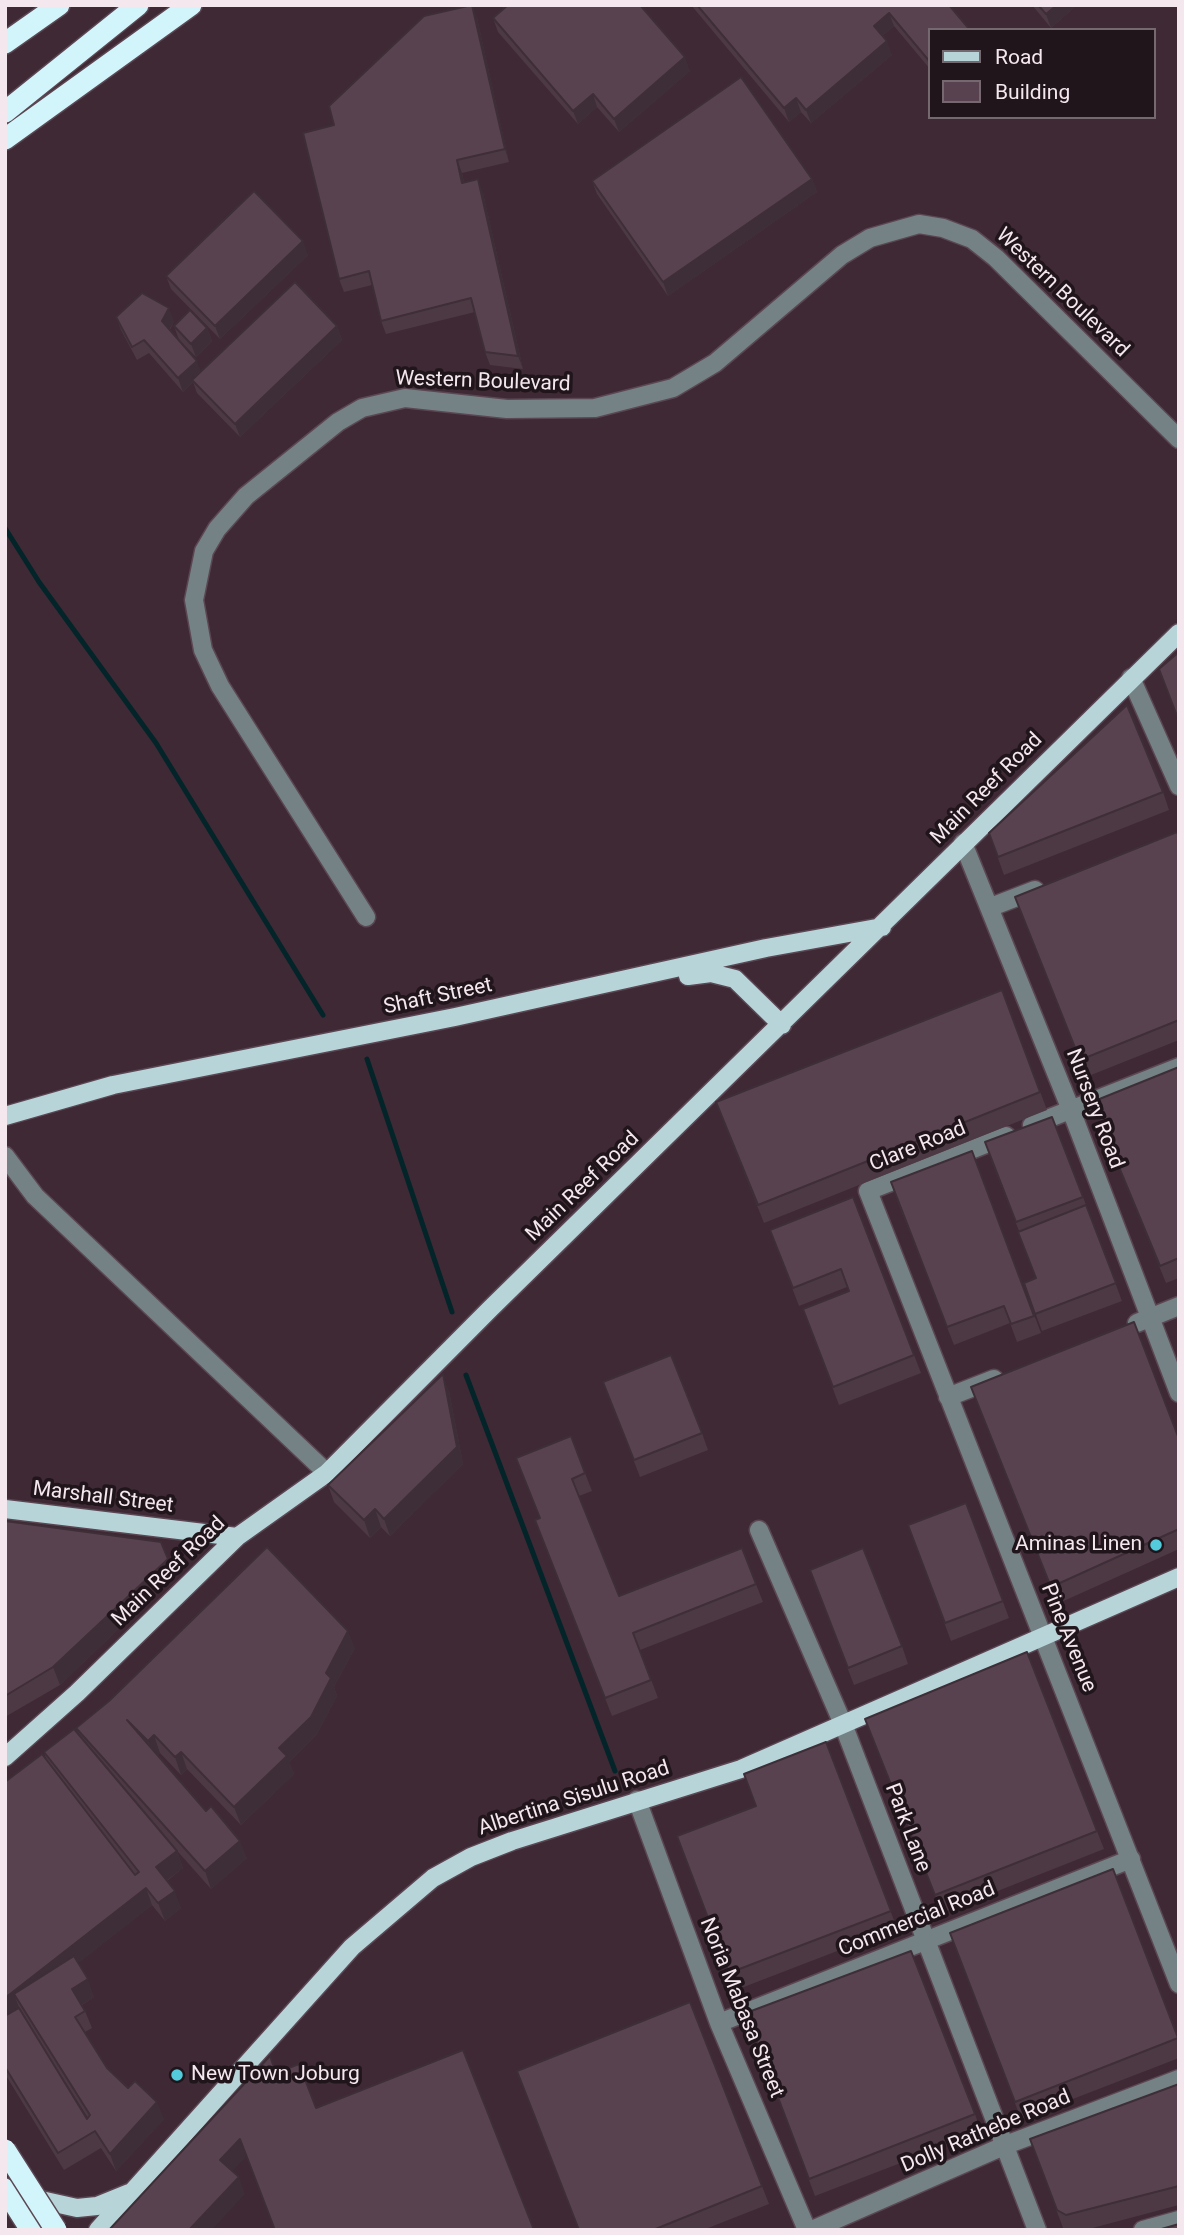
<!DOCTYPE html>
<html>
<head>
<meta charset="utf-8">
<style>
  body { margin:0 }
  #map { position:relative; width:1184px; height:2235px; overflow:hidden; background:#3e2935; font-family:Roboto,sans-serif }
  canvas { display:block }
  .frame { position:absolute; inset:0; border:7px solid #f5e7ee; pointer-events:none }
  .legend { position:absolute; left:928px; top:28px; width:228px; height:91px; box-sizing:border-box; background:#1f151a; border:2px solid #75696f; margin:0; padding:9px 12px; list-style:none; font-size:21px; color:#f5e7ee }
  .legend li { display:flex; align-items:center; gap:14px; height:35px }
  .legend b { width:35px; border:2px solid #75696f }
</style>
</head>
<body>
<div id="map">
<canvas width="1184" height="2235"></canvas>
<div class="frame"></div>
<ul class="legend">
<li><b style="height:9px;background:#b7d5d9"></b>Road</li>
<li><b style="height:19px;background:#59424f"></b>Building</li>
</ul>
</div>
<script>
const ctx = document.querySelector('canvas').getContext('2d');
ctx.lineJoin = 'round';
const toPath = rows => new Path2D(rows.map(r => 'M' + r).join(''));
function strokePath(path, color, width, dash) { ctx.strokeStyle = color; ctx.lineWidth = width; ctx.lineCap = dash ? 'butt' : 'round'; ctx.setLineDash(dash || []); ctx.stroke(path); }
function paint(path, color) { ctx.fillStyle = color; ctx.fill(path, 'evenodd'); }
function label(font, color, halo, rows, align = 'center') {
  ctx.font = font + ' Roboto,sans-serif'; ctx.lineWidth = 7; ctx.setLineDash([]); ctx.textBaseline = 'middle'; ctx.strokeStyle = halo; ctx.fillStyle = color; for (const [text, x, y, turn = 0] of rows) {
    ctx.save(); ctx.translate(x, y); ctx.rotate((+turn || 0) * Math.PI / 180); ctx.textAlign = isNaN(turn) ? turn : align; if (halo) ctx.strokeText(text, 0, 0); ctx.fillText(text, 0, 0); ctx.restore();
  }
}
const stream = toPath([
  [5,528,39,582,156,743,323,1015],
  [367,1059,452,1312],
  [466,1375,615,1771]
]);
const minor = toPath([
  [1131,678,1179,786],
  [963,843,1071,1110,1179,1393],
  [991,907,1035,890],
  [366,917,220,686,203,650,194,600,204,551,217,529,246,496,338,422,362,408,405,398,507,409,595,408,673,388,715,363,842,255,870,238,919,224,943,228,972,239,996,258,1179,439],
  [1032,1125,1179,1067],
  [1006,1136,868,1191,1179,1984],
  [5,1156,35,1196,327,1473],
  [1137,1323,1179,1306],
  [948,1397,994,1379],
  [759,1530,843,1724,1037,2230],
  [637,1800,719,2023,807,2230],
  [719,2023,1131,1859],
  [812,2230,1006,2145,1179,2079],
  [1143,2230,1179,2220]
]);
const major = toPath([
  [688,976,711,973,735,979,782,1025],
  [5,1116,113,1085,455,1017,766,948,882,927],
  [5,1509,237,1537],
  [5,1757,77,1693,237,1537,327,1473,490,1309,1179,633],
  [32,2198,77,2208,97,2206,129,2193],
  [98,2230,352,1947,433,1878,471,1857,512,1841,741,1769,1179,1577]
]);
const highway = toPath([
  [5,43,59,5],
  [5,112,138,5],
  [5,139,191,5],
  [5,2189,31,2230]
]);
const highwayBridge = toPath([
  [5,2150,56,2230]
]);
const wall = toPath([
  [501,5,640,5,690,71,619,132,597,107,578,124,498,32,493,18,504,8],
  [691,5,949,5,930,30,930,69,894,26,882,36,892,55,811,123,801,112,789,122],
  [1032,5,1077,5,1051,28],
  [477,18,509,162,462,173,464,182,483,193,523,369,490,365,485,352,475,312,386,334,381,321,372,285,344,292,339,279,334,125],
  [812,179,817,192,668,296,597,194,592,181],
  [308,255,220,339,171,289,166,276],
  [116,317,174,321,170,330,201,372,337,326,342,340,240,437,197,393,193,382,183,392,149,353,137,360,121,330],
  [174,326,207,328,212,341,196,357,179,340],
  [1163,792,1169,810,1004,875,989,833],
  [1179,837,1179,1040,1086,1077,1015,897],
  [1002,990,1047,1110,764,1223,716,1102],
  [1179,1067,1179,1278,1166,1283,1092,1102],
  [972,1151,1041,1333,1017,1342,1010,1323,954,1345,897,1200],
  [991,1160,1083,1197,1122,1301,1042,1331,1024,1283,1036,1279,1019,1231],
  [853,1197,921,1373,839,1405,803,1309,849,1291,847,1287,799,1306,770,1230],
  [971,1387,1179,1439,1179,1549,1057,1604],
  [449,1391,463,1464,390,1536,381,1527,370,1538,334,1502,328,1485],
  [610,1399,702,1433,708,1450,640,1477],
  [516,1458,585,1473,592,1491,579,1496,619,1596,742,1548,763,1602,640,1650,658,1698,612,1716,542,1538,540,1519],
  [966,1503,1009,1618,951,1641,908,1525],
  [5,1521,174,1576,60,1685,5,1717],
  [816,1587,902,1646,908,1664,854,1685],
  [355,1648,334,1687,337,1696,317,1734,289,1762,294,1774,241,1825,187,1769,181,1775,160,1753,157,1755,247,1858,211,1889,172,1845,177,1851,183,1868,167,1881,181,1908,165,1921,152,1905,78,1963,94,1997,82,2005,85,2011,92,2028,85,2032,107,2068,164,2119,116,2171,101,2148,64,2170,5,2074,5,1782,46,1759,44,1752,80,1737,76,1728],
  [59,2072,88,2118,87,2119],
  [865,1719,1097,1831,1104,1849,942,1913],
  [826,1742,897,1928,736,1990,677,1836,756,1806],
  [1113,1869,1179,2039,1179,2058,1021,2119,950,1933],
  [746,2013,975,2114,981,2132,815,2196],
  [1179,2084,1179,2205,1085,2230,1067,2230,1063,2228,1030,2139],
  [762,2186,769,2204,703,2230,579,2230]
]);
const shadedWall = toPath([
  [472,5,477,18,509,162,505,149],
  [1057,5,1077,5,1051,28,1046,14],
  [889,13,894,26,878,39,874,26],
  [887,41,892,55,811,123,806,110],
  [685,57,690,71,619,132,614,119],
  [593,94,597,107,578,124,573,111],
  [796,98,801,112,789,122,784,108],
  [457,160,462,173,467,196,462,183],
  [478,179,483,193,523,369,518,356],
  [812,179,817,192,668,296,663,282],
  [303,241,308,255,220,339,215,326],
  [169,308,174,321,167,334,162,321],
  [337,326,342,340,240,437,235,424],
  [207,328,212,341,196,357,191,344],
  [197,361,202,374,192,380,193,382,183,392,178,378],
  [443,1374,449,1391,463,1464,390,1536,384,1519],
  [375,1509,381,1527,370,1538,364,1520],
  [168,1559,174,1576,60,1685,53,1667],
  [348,1631,355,1648,334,1687,337,1696,317,1734,289,1762,294,1774,241,1825,234,1807,279,1748,326,1673],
  [154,1735,160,1753,154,1758,148,1741],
  [181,1752,187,1769,181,1775,175,1757],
  [240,1841,247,1858,211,1889,205,1871],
  [177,1851,183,1868,162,1884,156,1867],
  [146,1888,152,1905,22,2007,14,1994,20,2010,5,2021,5,1998],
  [175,1891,181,1908,165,1921,158,1903],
  [88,1979,94,1997,78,2007,72,1989],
  [157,2102,164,2119,116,2171,110,2154],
  [240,2139,246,2157,227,2177,220,2160],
  [239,2177,245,2194,212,2230,189,2230]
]);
const building = toPath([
  [472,5,505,149,457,160,462,183,478,179,518,356,485,352,471,298,381,321,369,271,339,279,303,133,334,125,329,106,424,16,472,5],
  [508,5,640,5,685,57,614,119,593,94,573,111,493,18,508,5],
  [697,5,949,5,970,30,930,30,930,62,889,13,874,26,887,41,806,110,796,98,784,108,697,5],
  [1038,5,1057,5,1046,14,1038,5],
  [741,77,812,179,663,282,592,181,741,77],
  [254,191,303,241,215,326,166,276,254,191],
  [295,282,337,326,235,424,192,380,295,282],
  [142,293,169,308,162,321,197,361,178,378,144,340,132,347,116,317,142,293],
  [190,310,207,328,191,344,174,326,190,310],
  [1179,652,1179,721,1159,669,1179,652],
  [1127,705,1163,792,998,857,989,833,1127,705],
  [1177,832,1179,837,1179,1020,1080,1060,1015,897,1177,832],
  [1002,990,1040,1092,758,1205,716,1102,1002,990],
  [1179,1067,1179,1258,1160,1266,1092,1102,1179,1067],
  [1052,1117,1083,1197,1016,1222,985,1142,1052,1117],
  [972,1151,1034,1316,1011,1324,1004,1306,947,1327,891,1182,972,1151],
  [853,1197,914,1355,833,1387,803,1309,849,1291,841,1269,793,1288,770,1230,853,1197],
  [1086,1205,1116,1283,1035,1314,1024,1283,1036,1278,1018,1232,1086,1205],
  [1134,1322,1179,1439,1179,1529,1051,1587,971,1387,1134,1322],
  [671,1355,702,1433,634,1460,603,1382,671,1355],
  [443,1374,457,1447,384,1519,375,1509,364,1520,328,1485,443,1374],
  [571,1436,585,1473,572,1479,619,1596,742,1548,756,1584,633,1633,651,1680,605,1698,535,1520,540,1518,516,1458,571,1436],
  [966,1503,1003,1601,945,1623,908,1525,966,1503],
  [5,1521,161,1542,168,1559,53,1667,5,1696,5,1521],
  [267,1547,348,1631,326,1673,331,1678,311,1717,279,1748,287,1756,234,1807,181,1752,175,1757,154,1735,148,1741,127,1720,206,1811,211,1806,240,1841,205,1871,76,1728,109,1701,267,1547],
  [863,1548,902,1646,848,1668,810,1570,863,1548],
  [1027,1652,1097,1831,935,1895,865,1719,1027,1652],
  [74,1729,177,1851,156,1867,175,1891,158,1903,146,1888,5,1998,5,1782,42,1754,135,1875,139,1872,44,1752,74,1729],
  [826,1742,891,1911,729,1973,677,1836,756,1806,744,1774,826,1742],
  [1113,1869,1178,2038,1015,2102,950,1933,1113,1869],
  [911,1951,975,2114,809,2179,746,2013,911,1951],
  [74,1956,88,1979,72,1989,85,2011,75,2017,107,2068,128,2088,135,2081,157,2102,110,2154,95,2131,58,2153,5,2067,5,2016,19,2008,87,2119,90,2115,14,1994,74,1956],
  [690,2002,762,2186,653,2230,579,2230,517,2071,690,2002],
  [463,2050,534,2230,275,2230,240,2139,220,2160,239,2177,189,2230,109,2230,270,2056,276,2073,299,2064,316,2108,463,2050],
  [1179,2084,1179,2186,1066,2215,1057,2210,1030,2139,1179,2084],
  [1179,2224,1179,2230,1158,2230,1179,2224]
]);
const markers = [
  [1156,1545,7,"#53cbdb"],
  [177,2075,7,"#53cbdb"]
];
const streetNames = [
  ["Western Boulevard",1062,293,44],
  ["Western Boulevard",483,382,2],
  ["Main Reef Road",987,789,-45],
  ["Shaft Street",438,997,-12],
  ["Nursery Road",1094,1109,69],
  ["Clare Road",918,1147,-22],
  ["Main Reef Road",583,1187,-44],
  ["Marshall Street",103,1498,7],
  ["Main Reef Road",169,1572,-44],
  ["Pine Avenue",1068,1638,68],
  ["Albertina Sisulu Road",574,1799,-18],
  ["Park Lane",907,1828,69],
  ["Commercial Road",917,1920,-22],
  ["Noria Mabasa Street",741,2008,68],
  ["Dolly Rathebe Road",986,2132,-23]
];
const poiNames = [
  ["Aminas Linen",1142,1545],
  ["New Town Joburg",191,2075,"left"]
];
strokePath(stream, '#032529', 5);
strokePath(minor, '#5b4753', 21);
strokePath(major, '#5b4753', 21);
strokePath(highway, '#5b4753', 24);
strokePath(minor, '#748285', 18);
strokePath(major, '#b7d5d9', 18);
strokePath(highway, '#d2f5fb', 21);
strokePath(highwayBridge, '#5b4753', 24, []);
strokePath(highwayBridge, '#d2f5fb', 21);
paint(wall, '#4d3944');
paint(shadedWall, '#3e2e37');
paint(building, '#59424f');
strokePath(building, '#3e2e37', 2);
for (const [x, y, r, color] of markers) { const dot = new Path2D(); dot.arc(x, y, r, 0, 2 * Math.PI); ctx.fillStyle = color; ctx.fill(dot); strokePath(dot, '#1f151a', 2.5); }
label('21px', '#f5e7ee', '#1f151a', streetNames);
label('21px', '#f5e7ee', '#1f151a', poiNames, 'right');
</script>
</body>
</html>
